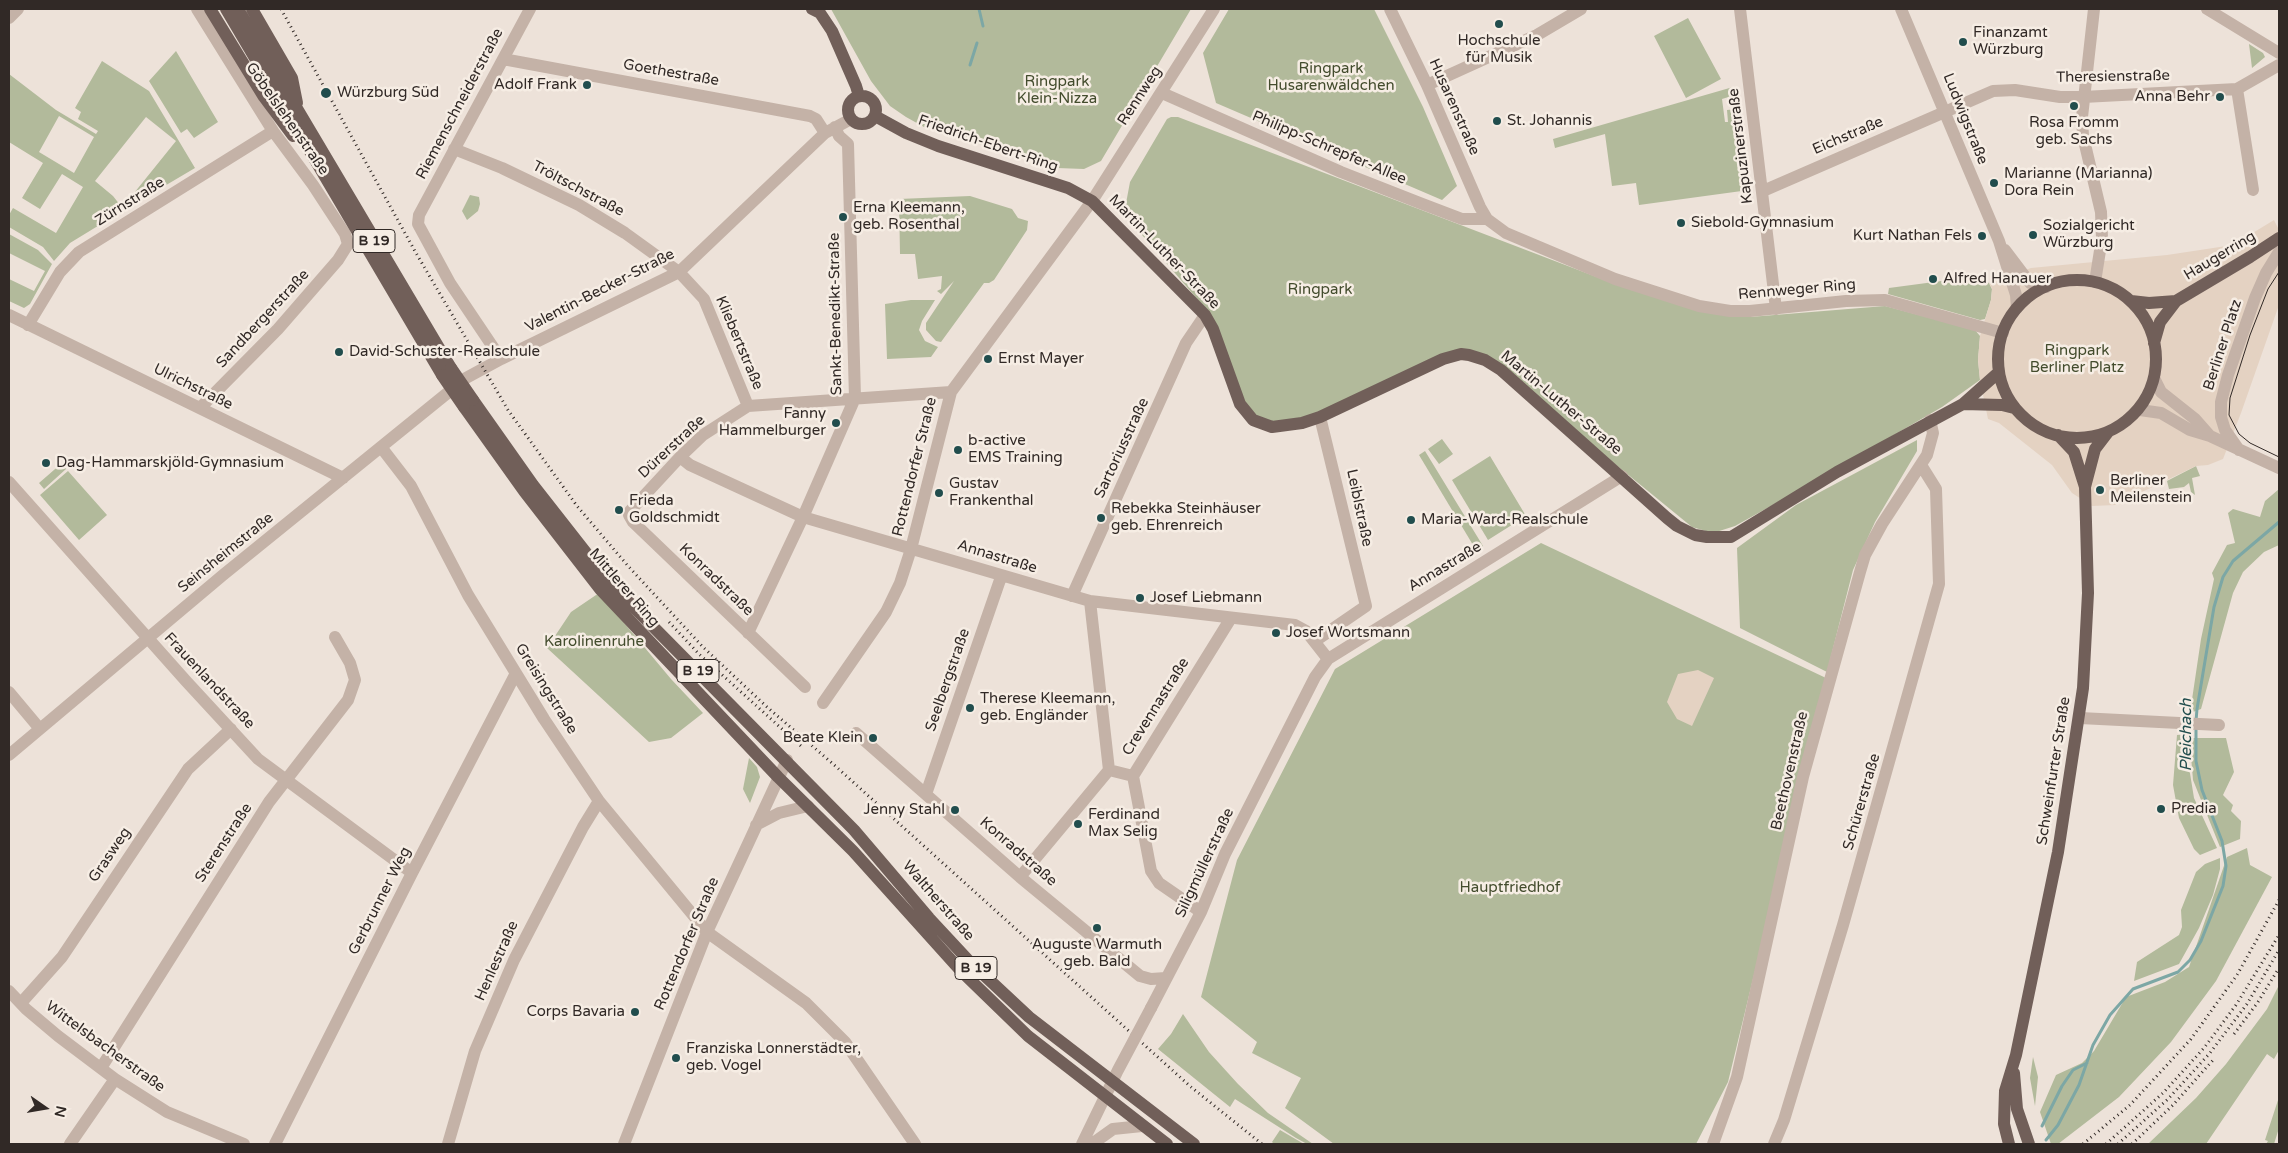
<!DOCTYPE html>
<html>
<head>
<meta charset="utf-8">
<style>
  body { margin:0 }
  #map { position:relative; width:2288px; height:1153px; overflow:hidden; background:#ede2d9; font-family:"Varela Round",sans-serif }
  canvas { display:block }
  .frame { position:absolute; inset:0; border:10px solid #312926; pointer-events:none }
  .north { position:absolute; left:20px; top:1083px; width:50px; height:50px; -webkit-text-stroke:4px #f6ede4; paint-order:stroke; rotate:103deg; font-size:14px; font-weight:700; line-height:20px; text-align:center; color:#312926 }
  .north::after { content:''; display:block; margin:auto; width:18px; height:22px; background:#312926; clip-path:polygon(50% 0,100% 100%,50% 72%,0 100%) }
</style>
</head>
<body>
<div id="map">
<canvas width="2288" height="1153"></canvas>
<div class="frame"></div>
<div class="north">N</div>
</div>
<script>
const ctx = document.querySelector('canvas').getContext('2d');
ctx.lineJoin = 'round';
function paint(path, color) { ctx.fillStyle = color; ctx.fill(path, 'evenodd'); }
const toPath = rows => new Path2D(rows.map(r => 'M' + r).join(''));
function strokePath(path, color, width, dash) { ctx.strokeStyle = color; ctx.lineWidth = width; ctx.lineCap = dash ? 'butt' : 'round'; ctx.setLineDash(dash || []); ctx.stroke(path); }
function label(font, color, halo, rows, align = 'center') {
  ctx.font = font + ' "Varela Round",sans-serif'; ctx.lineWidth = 5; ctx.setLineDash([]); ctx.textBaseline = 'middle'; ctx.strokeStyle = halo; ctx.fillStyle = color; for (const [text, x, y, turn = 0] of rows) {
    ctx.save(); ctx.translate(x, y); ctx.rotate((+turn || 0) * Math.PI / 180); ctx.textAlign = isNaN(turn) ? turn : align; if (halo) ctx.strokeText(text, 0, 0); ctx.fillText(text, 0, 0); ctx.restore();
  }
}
const green = toPath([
  [831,9,1191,9,1101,161,1084,169,1057,168,924,127,906,117,890,106,871,81],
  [1229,9,1374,9,1423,107,1457,186,1442,200,1216,103,1203,53],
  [1688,18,1721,79,1686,98,1654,36],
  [2249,44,2263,53,2265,57,2252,68],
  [176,51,218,122,194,138,187,129,181,133,149,81],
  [102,61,149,91,195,168,129,207,126,203,176,141,146,117,95,181,113,196,124,210,70,243,54,261,43,247,9,227,9,215,13,208,56,233,83,187,62,174,40,209,22,198,43,163,9,142,9,74,56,110,96,134,98,131,78,119,81,112,75,108],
  [59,116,94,137,74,173,39,152],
  [1733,87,1735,95,1722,99,1725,122,1728,122,1727,110,1737,109,1749,190,1639,205,1636,183,1612,186,1605,134,1555,148,1553,139],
  [1171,117,1178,117,1615,284,1750,317,1885,306,1975,330,1980,336,1978,360,1980,380,1942,407,1796,492,1735,526,1713,533,1692,527,1500,370,1469,355,1304,418,1274,424,1253,417,1244,402,1211,315,1124,214,1130,182,1167,119],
  [470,195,479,197,480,204,478,211,467,220,462,211],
  [970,196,1012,209,1018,218,1028,221,1027,230,994,280,989,283,984,283,941,342,936,341,926,330,926,323,954,281,941,294,937,291,941,289,942,276,918,279,915,254,900,254,899,199],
  [9,234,38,250,52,264,30,304,24,308,9,301,9,279,34,291,45,271,9,253],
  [1964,278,1983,279,1989,283,1992,289,1991,300,1985,319,1980,320,1888,294,1889,288],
  [911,300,935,300,922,321,919,330,925,341,938,347,931,357,887,359,885,304],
  [1442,439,1453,454,1439,464,1428,449],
  [1917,440,1917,451,1875,522,1853,570,1827,672,1740,628,1737,548,1796,505],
  [1425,451,1483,546,1476,550,1419,455],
  [1490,456,1526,516,1488,540,1452,480],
  [62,463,66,469,44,489,39,483],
  [2196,466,2200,476,2192,478,2195,495,2191,492,2189,483,2184,487,2169,489,2167,481],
  [68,471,107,515,79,540,40,495],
  [2279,489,2279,545,2264,552,2243,572,2233,593,2201,709,2190,713,2201,639,2214,579,2212,573,2227,545,2235,543,2228,513,2233,509,2260,517,2265,501],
  [1541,543,1826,678,1728,1082,1696,1144,1334,1144,1285,1108,1301,1078,1252,1053,1257,1042,1201,997,1237,860,1335,669],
  [599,593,671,679,703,713,671,738,649,742,547,648,571,612],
  [2190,734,2190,738,2226,738,2234,772,2223,795,2233,805,2231,811,2241,821,2240,839,2220,847,2193,780,2190,744,2188,761,2194,798,2217,848,2200,855,2194,849,2179,818,2173,785,2177,735],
  [749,758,757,767,760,777,750,803,743,789],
  [2247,848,2250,865,2272,877,2216,981,2171,1042,2119,1097,2058,1144,2051,1144,2040,1112,2056,1075,2082,1063,2094,1051,2126,997,2165,982,2189,967,2227,857],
  [2220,858,2220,869,2213,895,2199,928,2179,964,2134,981,2137,962,2179,935,2182,927,2181,910,2196,872,2205,864],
  [2279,985,2279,1050,2274,1059,2267,1054,2206,1144,2148,1144,2196,1098,2226,1064,2267,1009],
  [1183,1014,1209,1052,1238,1084,1268,1113,1313,1144,1307,1144,1296,1138,1235,1099,1230,1107,1158,1049,1171,1034],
  [2033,1057,2038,1077,2035,1106,2030,1078],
  [2279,1097,2279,1128,2274,1144,2266,1144,2268,1141,2265,1140],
  [1280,1130,1304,1144,1274,1144,1272,1142]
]);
const plaza = toPath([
  [2274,220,2279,230,2279,305,2241,413,2223,459,2208,465,2196,466,2115,505,2092,506,2072,493,2052,465,1999,423,1988,419,1980,380,1978,360,1980,336,1991,300,1992,289,1989,283,2031,268,2167,255,2233,245],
  [1698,670,1714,678,1692,726,1677,719,1667,702,1678,674]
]);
const stream = toPath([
  [979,9,983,26],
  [970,65,977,43],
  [2196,721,2197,709,2214,607,2223,577,2233,561,2279,522],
  [2042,1126,2062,1086,2073,1070,2087,1063],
  [2046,1140,2058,1125,2079,1085,2093,1045,2110,1015,2133,989,2178,972,2190,960,2201,941,2223,886,2226,866,2222,841,2202,790,2196,761,2196,727]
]);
const minor = toPath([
  [197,9,273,131,313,185,345,234,348,244,338,260,278,329,200,408],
  [1390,9,1427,85,1480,207,1487,219,1506,233,1615,279,1699,306,1730,311,1750,311,1846,301,1885,300,2003,333],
  [1740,9,1776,309],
  [1901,9,1999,241,2016,295,2017,308],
  [2094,9,2082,117,2083,136,2101,212,2102,238,2095,282],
  [2207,9,2279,53],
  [9,18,18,9],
  [503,59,810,116,816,119,825,133],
  [1427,85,1537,35,1581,9],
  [2237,89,2253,190],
  [1162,93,1341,172,1420,203,1462,219,1487,219],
  [454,149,502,168,579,205,625,233,679,272,704,299,748,406],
  [1763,191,1993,91,2015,90,2060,97,2083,97,2237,89,2279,65],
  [2005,250,2030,283,2046,287],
  [9,315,343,478],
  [28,325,60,272,79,252,273,131],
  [501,359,450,283,418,224,419,215,530,9],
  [2155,380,2161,392,2195,419,2210,436],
  [2140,410,2161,413,2190,430,2210,436,2279,468],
  [381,447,411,486,468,595,544,719,599,801,707,932,806,1003,845,1042,915,1144],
  [2239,450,2225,430,2221,417,2221,402,2228,375,2255,298,2266,273,2279,252],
  [680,457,690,465,803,517,1090,601,1295,625,1306,631,1328,659],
  [9,482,186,681,258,759,412,873],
  [1072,596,1186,343,1205,315],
  [1090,601,1109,770],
  [748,633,803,517,855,398,848,144,839,136,835,127],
  [1315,641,1366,606,1320,417],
  [805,687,633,522,629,515,630,511,680,457,703,435,748,406,951,392],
  [9,692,40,729],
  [823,703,886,612,900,583,911,549,951,392,1092,201,1214,9],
  [2080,718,2219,725],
  [856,733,1020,877,1140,976,1151,979,1166,978],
  [9,755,223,575,466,378,501,359,679,272,825,133,851,119],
  [1109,770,1133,776],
  [1133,776,1231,618],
  [1133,776,1151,871,1159,883,1201,912],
  [926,794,1001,577],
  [756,825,779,813,808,806],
  [1020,877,1109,770],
  [9,991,26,1009,58,1036,115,1079,167,1112,244,1144],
  [21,1003,62,957,188,769,231,729],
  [1151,1008,1201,912,1225,854,1315,677,1328,659,1622,476],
  [101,1068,269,802,348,700,355,680,350,663,335,637],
  [70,1144,115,1079],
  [275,1144,412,873,516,673],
  [448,1144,475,1051,514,960,583,827,599,801],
  [624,1144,707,932,787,760],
  [1082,1144,1117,1072],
  [1092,1144,1113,1129,1142,1126],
  [1713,1144,1737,1077,1803,777,1860,572,1865,555,1882,524,1927,455,1933,433,1930,420],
  [1774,1144,1784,1120,1843,925,1939,584,1936,489,1921,465]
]);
const major = toPath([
  [210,9,264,97,293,136],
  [226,9,442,375],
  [238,9,451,368],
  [252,9,292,78,297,103],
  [812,9,820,13,832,31,856,86,859,96],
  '848 110a14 14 0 1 1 28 0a14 14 0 1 1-28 0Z',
  [875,116,906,133,938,146,1068,188,1092,201,1205,315,1213,329,1240,404,1253,420,1272,427,1302,423,1320,417,1443,359,1461,354,1469,355,1485,360,1501,370,1667,518,1677,526,1695,535,1707,537,1731,537,1837,472,1963,404,1999,372],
  '1998 359a79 79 0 1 1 158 0a79 79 0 1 1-158 0Z',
  [2131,301,2149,303,2176,301],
  [2154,343,2160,322,2176,301,2250,257,2279,238],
  [473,400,533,485,609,582,854,830,929,918,969,961,1029,1017,1194,1144],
  [1963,404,2002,405,2014,408],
  [464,407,524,491,600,589,778,777,853,851,961,971,1028,1036,1167,1144],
  [2058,435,2074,452,2085,487],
  [2014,1073,2017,1109,2029,1144],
  [2009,1144,2004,1124,2005,1091,2016,1055,2058,852,2083,688,2088,593,2085,487,2095,449,2108,432]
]);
const tram = toPath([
  [2279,272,2268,289,2250,335,2230,398,2229,415,2239,434,2250,443,2279,457]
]);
const rail = toPath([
  [281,9,416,253,508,410,577,506,628,566,703,647,767,707,832,763,1191,1087,1262,1144],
  [669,622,699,654,802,747],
  [2234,1034,2258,1002,2279,968],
  [2083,1144,2130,1105,2191,1039,2237,975,2279,900],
  [2106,1144,2163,1093,2204,1048,2236,1005,2279,935],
  [2118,1144,2168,1099,2210,1053,2247,1004,2279,950],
  [2132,1144,2173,1105,2214,1059]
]);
const minorBridge = toPath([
  [1118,1070,1151,1008]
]);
const majorBridge = toPath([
  [451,368,473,400],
  [442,375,464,407]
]);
const markers = [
  [1499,24,5,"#214d4d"],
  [1963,42,5,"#214d4d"],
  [587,85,5,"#214d4d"],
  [326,93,6,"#214d4d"],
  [2220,97,5,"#214d4d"],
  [2074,106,5,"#214d4d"],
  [1497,121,5,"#214d4d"],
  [1994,183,5,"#214d4d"],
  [843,217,5,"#214d4d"],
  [1681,223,5,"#214d4d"],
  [2033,235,5,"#214d4d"],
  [1982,236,5,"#214d4d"],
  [1933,279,5,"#214d4d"],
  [339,352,5,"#214d4d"],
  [988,359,5,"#214d4d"],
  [836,423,5,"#214d4d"],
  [958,450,5,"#214d4d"],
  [46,463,5,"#214d4d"],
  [2100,490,5,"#214d4d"],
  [939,493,5,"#214d4d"],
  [619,510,5,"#214d4d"],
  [1101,518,5,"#214d4d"],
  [1411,520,5,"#214d4d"],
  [1140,598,5,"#214d4d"],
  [1276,633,5,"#214d4d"],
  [970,708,5,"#214d4d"],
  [873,738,5,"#214d4d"],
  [2161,809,5,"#214d4d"],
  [955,810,5,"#214d4d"],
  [1078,824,5,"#214d4d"],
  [1097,928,5,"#214d4d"],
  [635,1012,5,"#214d4d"],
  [676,1058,5,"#214d4d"]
];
const shields = [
  [374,241,42],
  [698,671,42],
  [976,968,42]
];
const shieldNames = [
  ["B 19",374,241],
  ["B 19",698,671],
  ["B 19",976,968]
];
const poiNames = [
  ["Finanzamt",1973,33],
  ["Würzburg",1973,50],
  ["Hochschule",1499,41,"center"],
  ["für Musik",1499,58,"center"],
  ["Adolf Frank",577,85,"right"],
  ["Würzburg Süd",337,93],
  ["Anna Behr",2210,97,"right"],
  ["St. Johannis",1507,121],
  ["Rosa Fromm",2074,123,"center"],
  ["geb. Sachs",2074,140,"center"],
  ["Marianne (Marianna)",2004,174],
  ["Dora Rein",2004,191],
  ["Erna Kleemann,",853,208],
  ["geb. Rosenthal",853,225],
  ["Siebold-Gymnasium",1691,223],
  ["Sozialgericht",2043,226],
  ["Würzburg",2043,243],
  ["Kurt Nathan Fels",1972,236,"right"],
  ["Alfred Hanauer",1943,279],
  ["David-Schuster-Realschule",349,352],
  ["Ernst Mayer",998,359],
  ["Fanny",826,414,"right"],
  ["Hammelburger",826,431,"right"],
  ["b-active",968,441],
  ["EMS Training",968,458],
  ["Dag-Hammarskjöld-Gymnasium",56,463],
  ["Berliner",2110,481],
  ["Meilenstein",2110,498],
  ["Gustav",949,484],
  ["Frankenthal",949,501],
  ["Frieda",629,501],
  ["Goldschmidt",629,518],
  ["Rebekka Steinhäuser",1111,509],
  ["geb. Ehrenreich",1111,526],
  ["Maria-Ward-Realschule",1421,520],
  ["Josef Liebmann",1150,598],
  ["Josef Wortsmann",1286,633],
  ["Therese Kleemann,",980,699],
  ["geb. Engländer",980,716],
  ["Beate Klein",863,738,"right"],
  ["Predia",2171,809],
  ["Jenny Stahl",945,810,"right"],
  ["Ferdinand",1088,815],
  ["Max Selig",1088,832],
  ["Auguste Warmuth",1097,945,"center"],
  ["geb. Bald",1097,962,"center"],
  ["Corps Bavaria",625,1012,"right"],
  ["Franziska Lonnerstädter,",686,1049],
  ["geb. Vogel",686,1066]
];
const parkNames = [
  ["Ringpark",1331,69],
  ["Husarenwäldchen",1331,86],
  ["Ringpark",1057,82],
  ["Klein-Nizza",1057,99],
  ["Ringpark",1320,290],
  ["Ringpark",2077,351],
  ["Berliner Platz",2077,368],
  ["Karolinenruhe",594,642],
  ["Hauptfriedhof",1510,888]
];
const streetNames = [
  ["Goethestraße",671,73,10],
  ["Theresienstraße",2113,77,-1],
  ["Rennweg",1140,96,-57],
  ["Riemenschneiderstraße",460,104,-62],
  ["Husarenstraße",1454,107,66],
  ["Göbelslehenstraße",287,119,55],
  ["Ludwigstraße",1965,119,68],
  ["Eichstraße",1848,136,-23],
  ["Friedrich-Ebert-Ring",988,144,19],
  ["Kapuzinerstraße",1741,146,-97],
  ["Philipp-Schrepfer-Allee",1329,148,23],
  ["Tröltschstraße",578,189,28],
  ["Zürnstraße",130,202,-32],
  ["Martin-Luther-Straße",1164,252,46],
  ["Haugerring",2220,256,-31],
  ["Rennweger Ring",1797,290,-5],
  ["Valentin-Becker-Straße",600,291,-27],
  ["Sankt-Benedikt-Straße",836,314,-91],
  ["Sandbergerstraße",263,319,-47],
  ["Kliebertstraße",739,343,67],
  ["Berliner Platz",2223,345,-72],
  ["Ulrichstraße",193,387,26],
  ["Martin-Luther-Straße",1561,403,40],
  ["Dürerstraße",672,447,-43],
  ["Sartoriusstraße",1122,448,-65],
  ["Rottendorfer Straße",915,467,-76],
  ["Leiblstraße",1359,508,78],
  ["Seinsheimstraße",226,553,-39],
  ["Annastraße",997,557,17],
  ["Annastraße",1445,567,-31],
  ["Konradstraße",716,580,44],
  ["Mittlerer Ring",624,588,49],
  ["Seelbergstraße",948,680,-71],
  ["Frauenlandstraße",209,681,47],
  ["Greisingstraße",546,689,58],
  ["Crevennastraße",1156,707,-58],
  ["Beethovenstraße",1790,771,-77],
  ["Schweinfurter Straße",2054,771,-81],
  ["Schürerstraße",1862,802,-74],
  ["Sterenstraße",224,843,-57],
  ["Konradstraße",1018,852,41],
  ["Grasweg",110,855,-56],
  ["Siligmüllerstraße",1205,863,-65],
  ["Gerbrunner Weg",380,901,-63],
  ["Waltherstraße",938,901,49],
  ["Rottendorfer Straße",687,944,-67],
  ["Henlestraße",497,961,-66],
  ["Wittelsbacherstraße",105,1047,36]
];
const waterNames = [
  ["Pleichach",2187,735,-90]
];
paint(green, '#b2ba9b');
paint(plaza, '#e4d2c2');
strokePath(stream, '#7ca7a5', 3);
strokePath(minor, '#c4b2a7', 12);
strokePath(major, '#715f59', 12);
strokePath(tram, '#312926', 1);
strokePath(rail, '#312926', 3, [1, 4]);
strokePath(minorBridge, '#c4b2a7', 12);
strokePath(majorBridge, '#715f59', 12);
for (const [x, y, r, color] of markers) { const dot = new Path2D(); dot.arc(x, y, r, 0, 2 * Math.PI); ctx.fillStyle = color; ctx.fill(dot); strokePath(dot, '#f6ede4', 2); }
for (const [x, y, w] of shields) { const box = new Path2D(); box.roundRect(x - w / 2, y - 11.5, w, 23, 4); ctx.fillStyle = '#f6ede4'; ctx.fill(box); strokePath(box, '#312926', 1); }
label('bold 14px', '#312926', null, shieldNames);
label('15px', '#312926', '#f6ede4', poiNames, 'left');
label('15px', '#434c2d', '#f6ede4', parkNames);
label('15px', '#312926', '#f6ede4', streetNames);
label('italic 16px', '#214d4d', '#f6ede4', waterNames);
</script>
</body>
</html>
